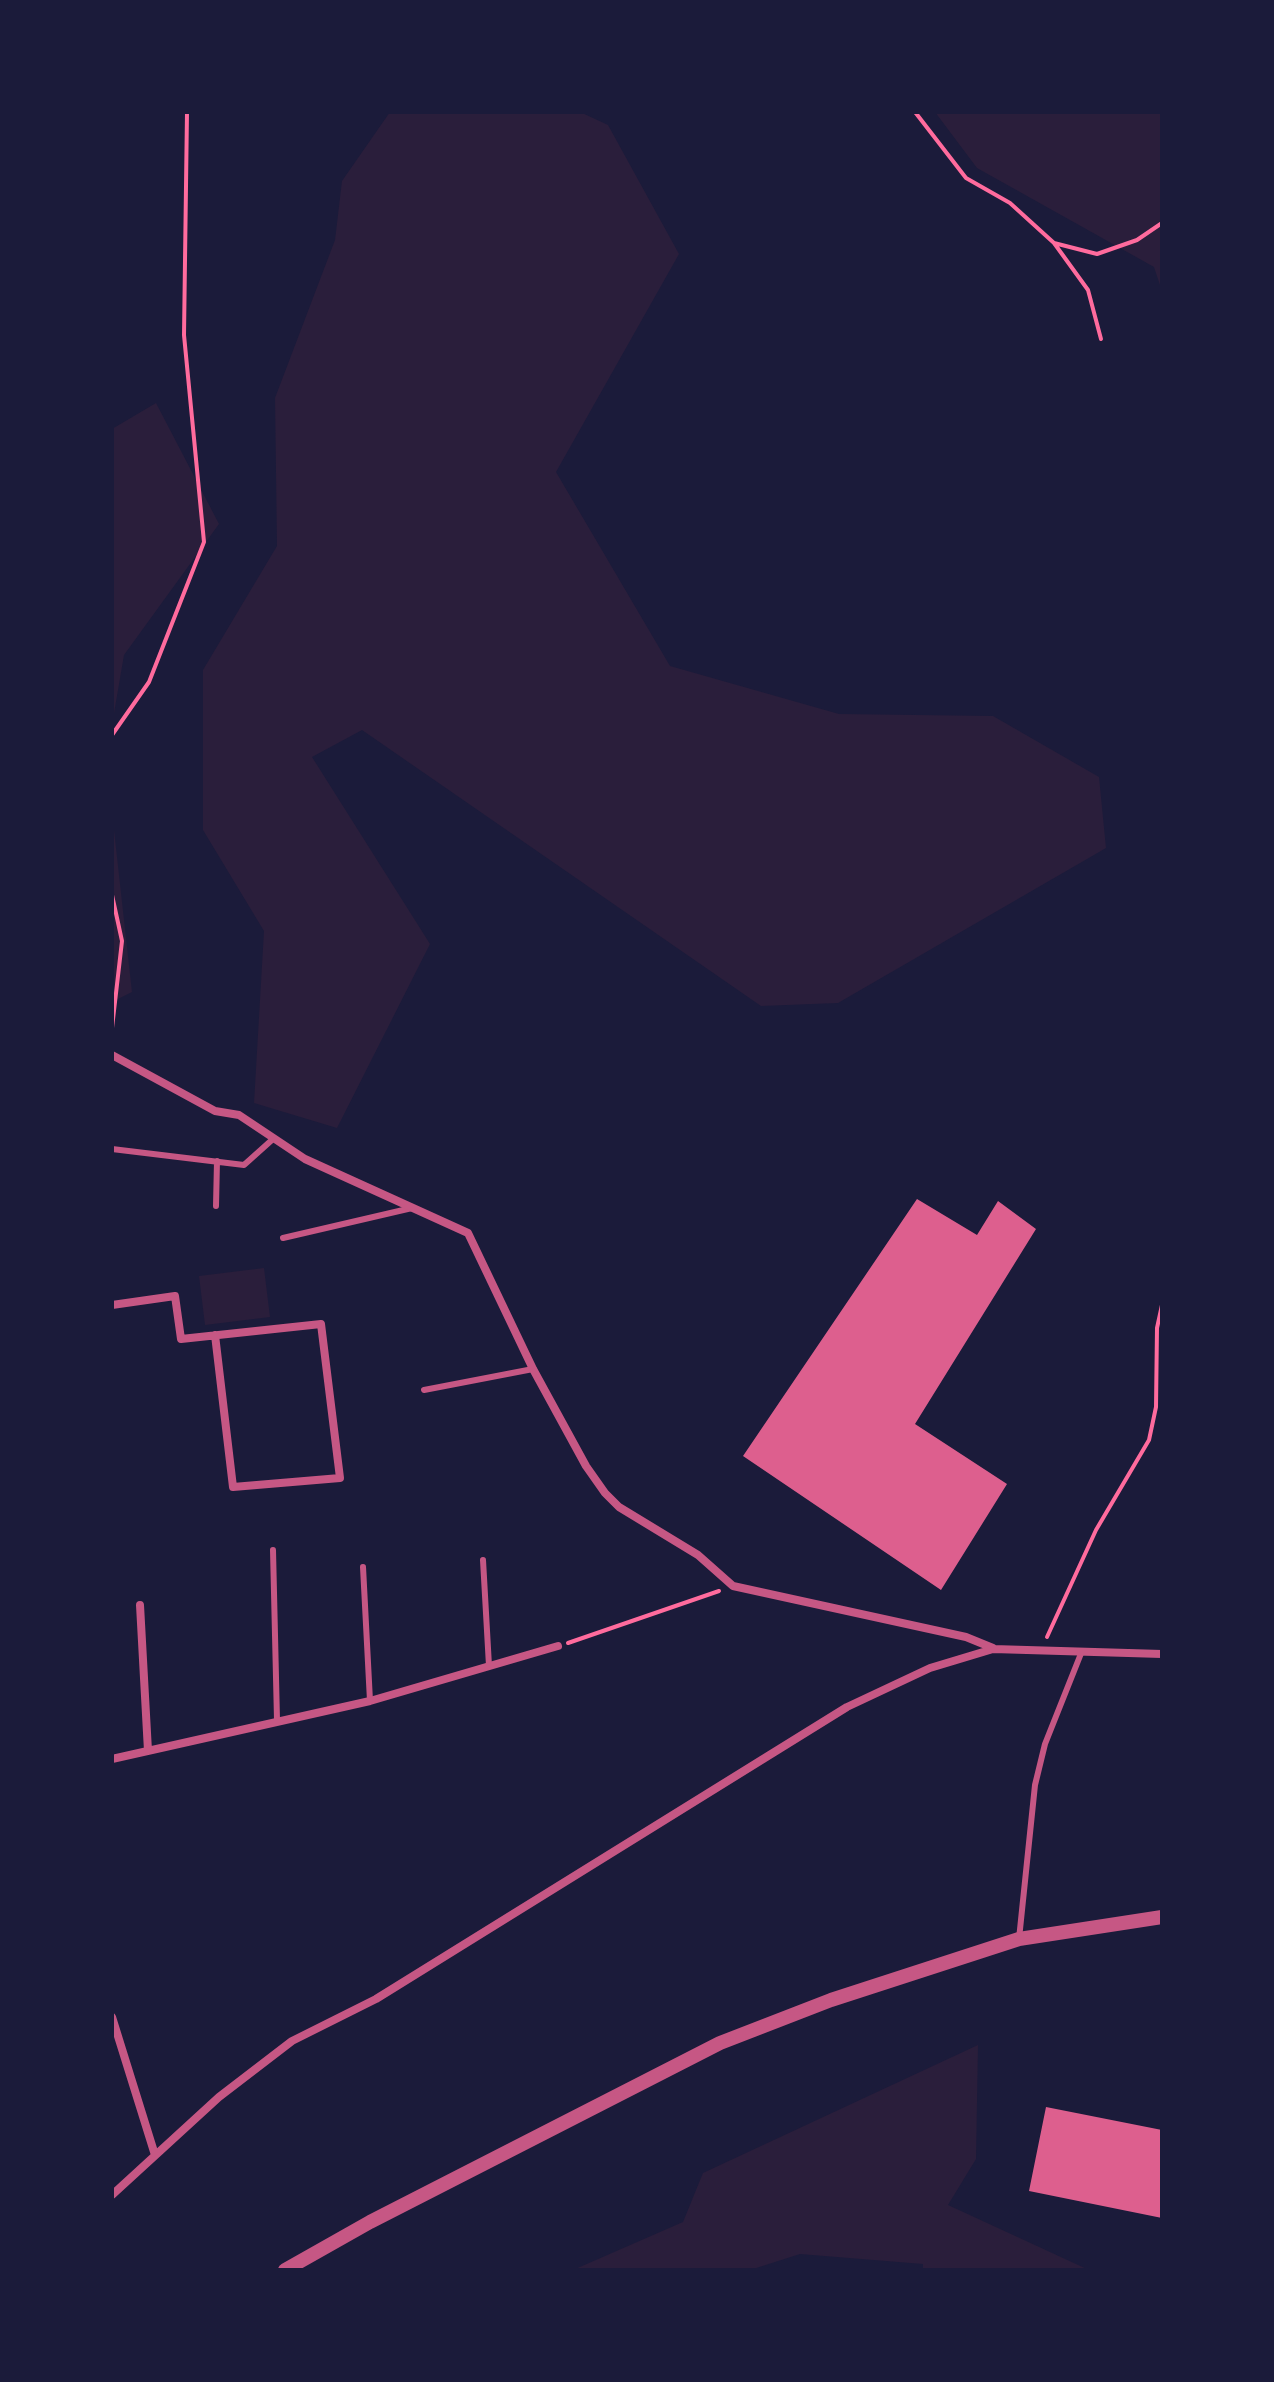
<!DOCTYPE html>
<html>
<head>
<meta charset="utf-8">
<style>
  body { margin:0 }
  #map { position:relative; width:1274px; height:2382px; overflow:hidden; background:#1b1b3a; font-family:Literata,serif }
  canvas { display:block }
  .frame { position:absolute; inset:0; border:114px solid #1b1b3a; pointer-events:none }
</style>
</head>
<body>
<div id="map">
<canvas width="1274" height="2382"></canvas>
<div class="frame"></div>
</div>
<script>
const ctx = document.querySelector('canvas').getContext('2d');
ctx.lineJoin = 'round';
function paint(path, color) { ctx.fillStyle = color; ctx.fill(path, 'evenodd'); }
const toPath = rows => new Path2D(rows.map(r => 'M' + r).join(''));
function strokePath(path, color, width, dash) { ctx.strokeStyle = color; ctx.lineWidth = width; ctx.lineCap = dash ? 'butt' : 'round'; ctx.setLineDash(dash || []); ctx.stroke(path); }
const green = toPath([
  [390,112,580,112,608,125,679,254,556,472,670,666,839,714,993,716,1099,777,1106,848,838,1003,761,1006,362,730,312,757,430,944,337,1128,254,1103,264,931,203,830,203,670,277,546,275,398,335,240,342,181],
  [935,112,1162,112,1162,291,1154,267,977,168],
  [156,403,219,524,124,655,112,725,112,429],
  [112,812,132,992,112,1002],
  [264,1268,270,1317,205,1325,199,1276],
  [978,2045,976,2159,948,2205,1089,2270,923,2270,923,2264,800,2254,750,2270,573,2270,683,2222,703,2173]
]);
const building = toPath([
  [917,1199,977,1235,998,1201,1036,1229,915,1424,1007,1484,941,1590,743,1456],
  [1046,2107,1162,2130,1162,2218,1029,2191]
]);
const path = toPath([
  [915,112,966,178,1010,203,1054,243,1088,290,1101,339],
  [1054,243,1097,254,1137,240,1162,223],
  [112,735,149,682,204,542,184,335,187,112],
  [112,895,122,941,112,1028],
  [1047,1637,1096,1530,1149,1440,1156,1407,1157,1328,1162,1305],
  [568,1643,719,1591]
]);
const service = toPath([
  [112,1149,244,1165,273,1139],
  [216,1206,217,1161],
  [283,1238,412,1208],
  [424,1390,533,1369],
  [273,1550,277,1720],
  [483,1560,489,1666],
  [363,1567,370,1701],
  [1019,1939,1035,1785,1045,1744,1082,1651]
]);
const minor = toPath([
  [112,1055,215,1111,239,1115,305,1159,468,1233,533,1369,586,1466,605,1493,619,1507,698,1555,733,1586,966,1637,993,1648],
  [112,1305,175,1296,181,1339,321,1324,340,1478,233,1487,215,1335],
  [140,1605,148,1751],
  [112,1759,370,1701,558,1646],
  [112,2017,155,2155],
  [112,2195,219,2097,292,2041,376,1999,847,1707,930,1668,993,1649,1162,1654]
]);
const tertiary = toPath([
  [285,2270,370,2222,720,2043,831,2000,1019,1939,1162,1917]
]);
paint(green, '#2a1e3b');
paint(building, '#dd5f8e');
strokePath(path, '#ff6b9d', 4);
strokePath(service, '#c65784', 6);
strokePath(minor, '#c65784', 8);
strokePath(tertiary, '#c65784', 14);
</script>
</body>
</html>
